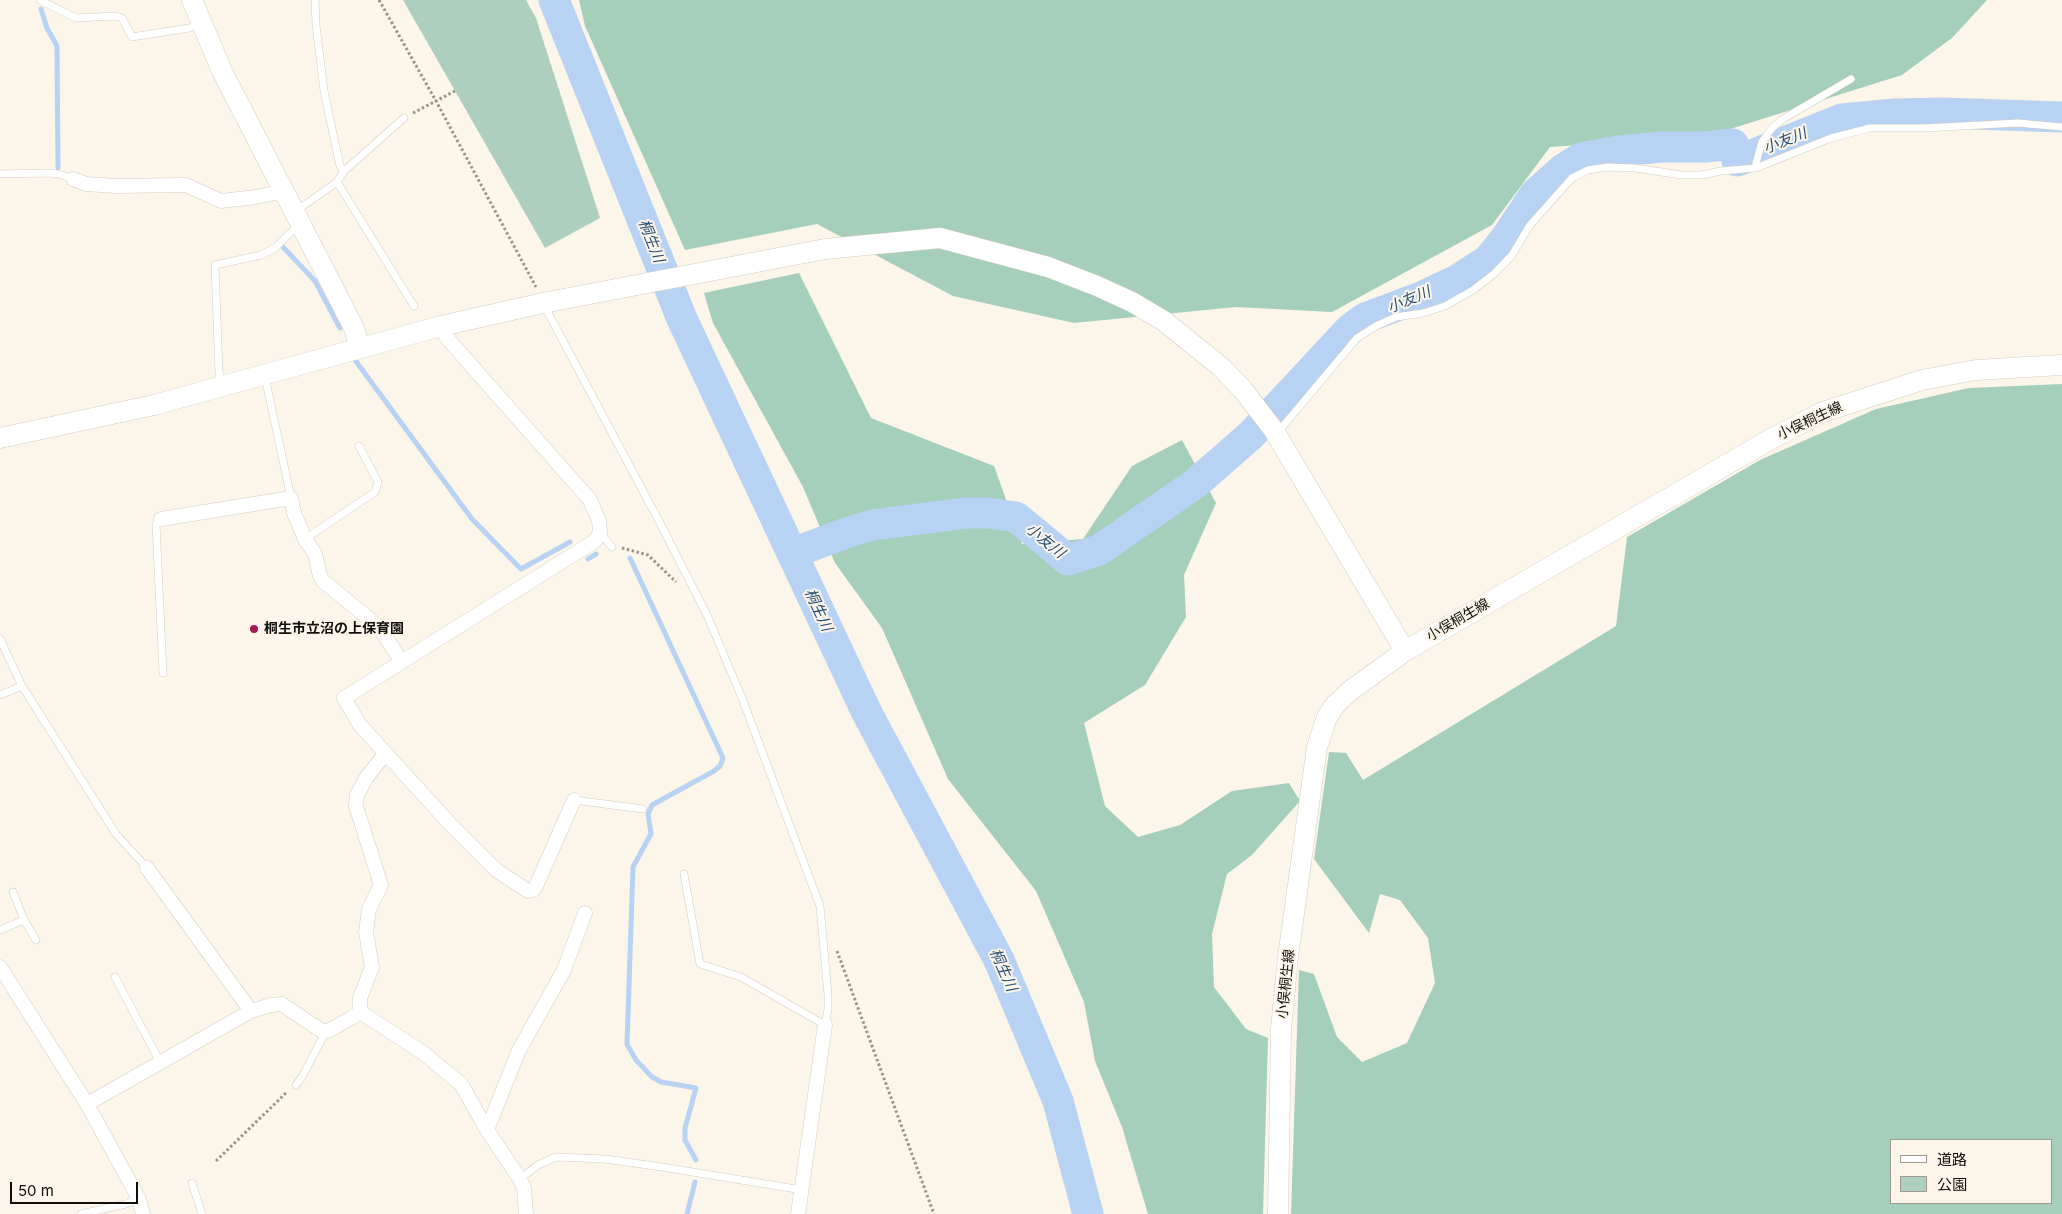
<!DOCTYPE html>
<html>
<head>
<meta charset="utf-8">
<style>
  body { margin:0 }
  #map { position:relative; width:2062px; height:1214px; overflow:hidden; background:#fbf6e9; font-family:Inter,"Noto Sans JP",sans-serif }
  canvas { display:block }
  .legend { position:absolute; left:1890px; top:1139px; width:162px; height:65px; box-sizing:border-box; background:#fbf6e9; border:1px solid #9d9990; margin:0; padding:6px 9px; list-style:none; font-size:15px; color:#0f0e0a }
  .legend li { display:flex; align-items:center; gap:10px; height:25px }
  .legend b { width:25px; border:1px solid #9d9990 }
  .scale { position:absolute; left:10px; top:1182px; width:128px; height:22px; box-sizing:border-box; border:2px solid #0f0e0a; border-top:0; padding-left:6px; font-size:15px; line-height:18px; white-space:nowrap; color:#0f0e0a; -webkit-text-stroke:4px #fbf6e9; paint-order:stroke }
</style>
</head>
<body>
<div id="map">
<canvas width="2062" height="1214"></canvas>
<ul class="legend">
<li><b style="height:6px;background:#fff"></b>道路</li>
<li><b style="height:14px;background:#aecebe"></b>公園</li>
</ul>
<div class="scale">50 m</div>
</div>
<script>
const ctx = document.querySelector('canvas').getContext('2d');
ctx.lineJoin = 'round';
function paint(path, color) { ctx.fillStyle = color; ctx.fill(path, 'evenodd'); }
const toPath = rows => new Path2D(rows.map(r => 'M' + r).join(''));
function strokePath(path, color, width, dash) { ctx.strokeStyle = color; ctx.lineWidth = width; ctx.lineCap = dash ? 'butt' : 'round'; ctx.setLineDash(dash || []); ctx.stroke(path); }
function label(font, color, halo, rows, align = 'center') {
  ctx.font = font + ' Inter,"Noto Sans JP",sans-serif'; ctx.lineWidth = 4; ctx.setLineDash([]); ctx.textBaseline = 'middle'; ctx.strokeStyle = halo; ctx.fillStyle = color; for (const [text, x, y, turn = 0] of rows) {
    ctx.save(); ctx.translate(x, y); ctx.rotate((+turn || 0) * Math.PI / 180); ctx.textAlign = isNaN(turn) ? turn : align; if (halo) ctx.strokeText(text, 0, 0); ctx.fillText(text, 0, 0); ctx.restore();
  }
}
const green = toPath([
  [403,0,526,0,536,18,600,218,545,248]
]);
const forest = toPath([
  [579,0,1987,0,1952,38,1902,75,1708,136,1550,147,1492,225,1332,312,1236,307,1074,323,953,296,817,224,685,250,585,26],
  [799,273,871,418,994,466,1022,544,1083,539,1132,466,1182,440,1216,503,1184,575,1186,617,1145,685,1084,723,1105,806,1138,837,1180,825,1232,791,1289,783,1300,801,1252,855,1227,874,1212,934,1214,987,1246,1029,1268,1038,1263,1214,1148,1214,1122,1127,1095,1061,1084,1002,1036,891,948,779,882,628,835,563,803,487,713,323,704,293],
  [2062,384,2062,1214,1291,1214,1299,970,1314,974,1337,1037,1362,1062,1407,1043,1435,983,1428,938,1400,900,1380,894,1369,933,1314,859,1329,752,1346,753,1363,780,1616,626,1627,537,1760,460,1876,409,1969,388],
  [1891,1140,2051,1140,2051,1203,1891,1203]
]);
const stream = toPath([
  [41,9,47,28,57,46,58,168],
  [283,247,315,281,340,328],
  [355,360,472,519,521,569,570,542],
  [630,558,723,758,720,766,714,771,652,805,648,814,651,834,633,867,627,1044,636,1060,652,1077,661,1082,696,1088,685,1128,685,1140,696,1160],
  [588,559,596,554],
  [687,1214,695,1182]
]);
const river = toPath([
  [554,0,682,319,867,713,999,960,1058,1101,1088,1214],
  [793,553,846,533,872,525,966,513,988,513,1016,517,1068,560,1099,550,1196,483,1251,435,1350,329,1365,318,1421,297,1457,280,1488,260,1505,239,1535,194,1563,169,1581,158,1618,151,1662,147,1706,147,1733,144,1737,161,1842,119,1895,114,1942,113,2062,117]
]);
const path = toPath([
  [379,0,436,101,536,287],
  [413,113,455,91],
  [622,548,648,555,676,582],
  [837,951,934,1214],
  [216,1161,287,1092]
]);
const lane = toPath([
  [40,0,76,18,116,16,122,18,132,37,189,28,201,24],
  [315,0,316,25,324,91,340,166,344,171],
  [1756,168,1756,163,1762,142,1772,128,1783,119,1851,79],
  [0,174,49,173,59,174,73,179],
  [337,182,414,306],
  [296,211,337,182,344,171,404,118],
  [544,305,661,525,707,615,742,698,820,906,828,995,828,1009,825,1025,741,977,700,964,684,874],
  [265,377,291,498],
  [222,384,219,373,215,265,261,255,275,248,290,233,301,225],
  [1278,432,1357,338,1376,326,1396,317,1423,313,1445,306,1473,290,1495,273,1512,255,1530,225,1572,178,1588,170,1607,167,1635,168,1681,175,1702,175,1721,171,1756,168,1831,138,1870,128,1924,128,2018,123,2062,127],
  [161,519,156,524,163,673],
  [600,533,612,547],
  [305,539,375,492,378,482,359,446],
  [0,639,22,686,116,834,147,868],
  [0,695,22,686],
  [574,800,643,809],
  [13,892,24,920,36,940],
  [0,930,24,920],
  [115,977,160,1062],
  [296,1085,302,1077,326,1031],
  [520,1179,538,1165,556,1157,605,1159,662,1167,802,1190],
  [192,1183,202,1214],
  [81,1214,126,1204,139,1199]
]);
const street = toPath([
  [73,179,86,184,116,186,186,185,221,201,256,197,284,191],
  [441,326,447,338,590,500,599,521,600,533,595,541,344,698,360,725,450,824,496,870,528,891,533,890,536,886,574,800],
  [161,519,291,498,294,513,305,539,315,554,320,576,323,581,379,627,402,662],
  [147,868,251,1011],
  [0,967,87,1104,139,1199,143,1214],
  [360,1012,422,1052,461,1084,487,1130,520,1179,524,1188,526,1214],
  [87,1104,251,1011,271,1005,282,1004,286,1007,322,1031,328,1031,353,1017,360,1012,360,998,372,967,366,932,369,909,381,885,356,806,357,795,366,778,385,754],
  [487,1130,519,1050,564,970,585,913],
  [798,1214,825,1025]
]);
const secondary = toPath([
  [192,0,222,71,354,328,360,348],
  [0,438,154,405,441,326,543,303,825,249,940,238,1048,267,1097,286,1132,302,1164,321,1221,367,1243,390,1273,429,1405,651],
  [1278,1214,1281,1029,1288,957,1317,747,1327,717,1336,704,1350,691,1405,651,1769,440,1823,412,1922,380,1976,370,2062,365]
]);
const markers = [
  [254,629,5,"#aa1954"]
];
const streetNames = [
  ["小俣桐生線",1810,421,-25],
  ["小俣桐生線",1458,620,-30],
  ["小俣桐生線",1286,984,-84]
];
const poiNames = [
  ["桐生市立沼の上保育園",264,629]
];
const waterNames = [
  ["小友川",1785,141,-22],
  ["桐生川",651,241,68],
  ["小友川",1409,300,-23],
  ["小友川",1045,541,39],
  ["桐生川",818,610,65],
  ["桐生川",1003,970,66]
];
paint(green, '#aecebe');
paint(forest, '#a5cfba');
strokePath(stream, '#b7d2f2', 5);
strokePath(river, '#b7d2f2', 31);
strokePath(lane, '#d2cdc1', 8);
strokePath(street, '#d2cdc1', 15);
strokePath(secondary, '#d2cdc1', 21);
strokePath(path, '#98958c', 3, [2.5, 2.5]);
strokePath(lane, '#fff', 7);
strokePath(street, '#fff', 14);
strokePath(secondary, '#fff', 20);
for (const [x, y, r, color] of markers) { const dot = new Path2D(); dot.arc(x, y, r, 0, 2 * Math.PI); ctx.fillStyle = color; ctx.fill(dot); strokePath(dot, '#fbf6e9', 2); }
label('14px', '#0f0e0a', '#fbf6e9', streetNames);
label('bold 14px', '#0f0e0a', '#fbf6e9', poiNames, 'left');
label('italic 15px', '#284e78', '#fbf6e9', waterNames);
</script>
</body>
</html>
